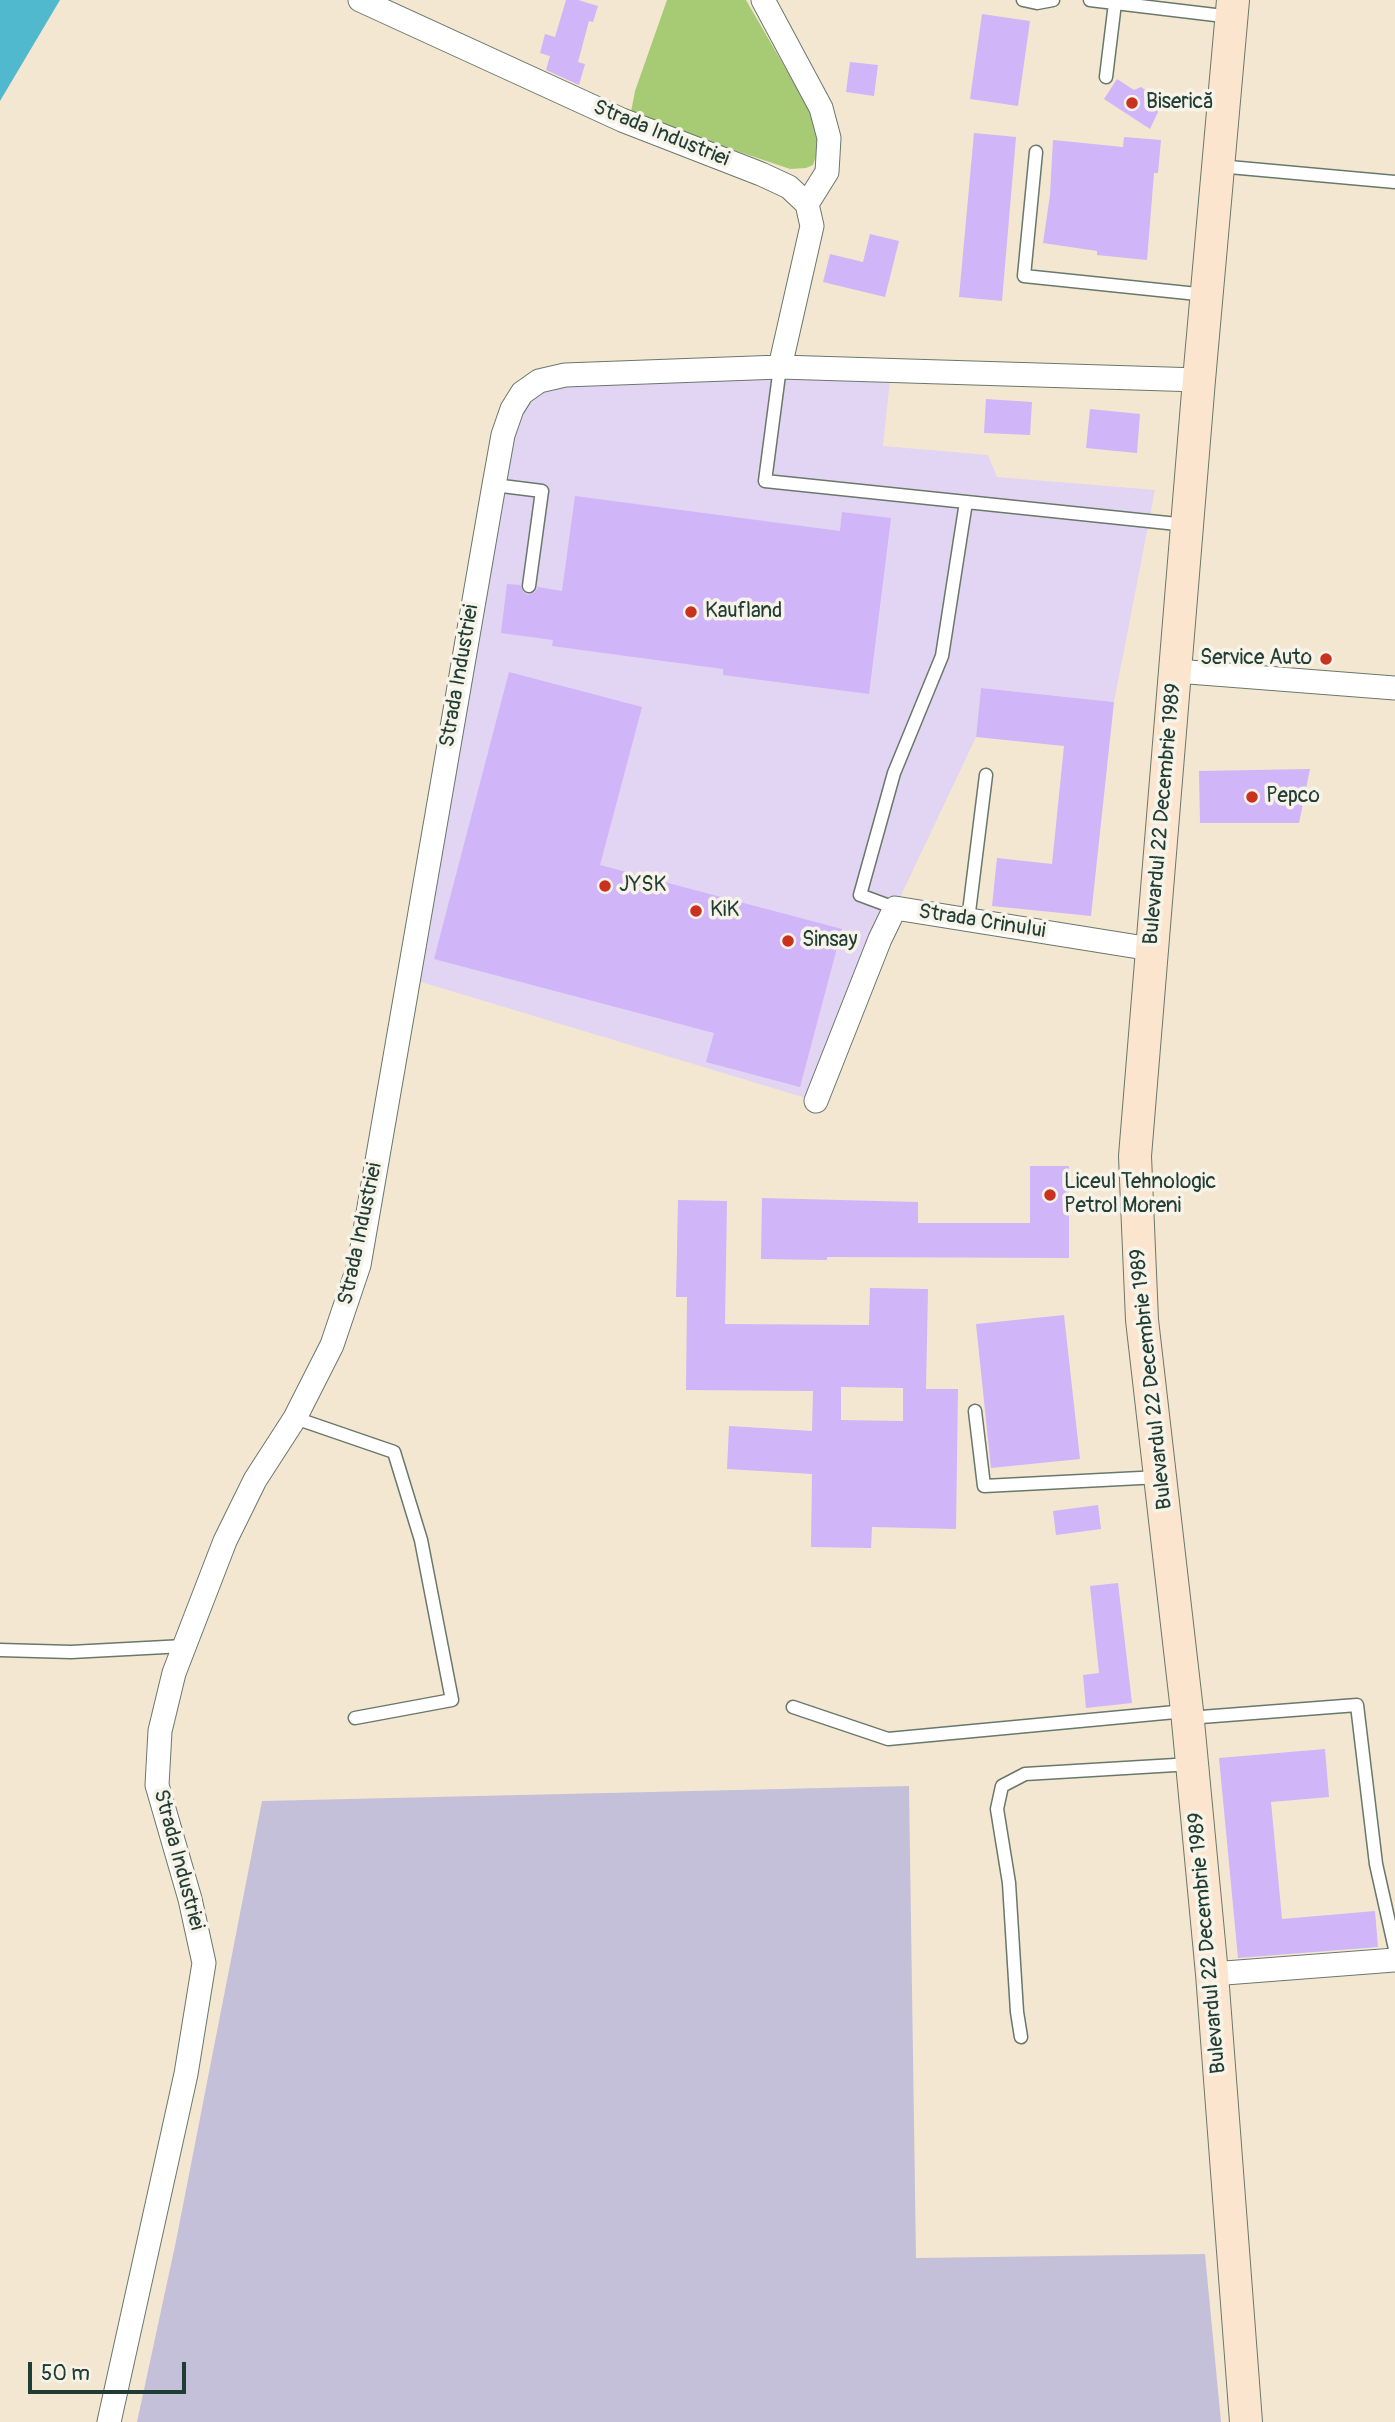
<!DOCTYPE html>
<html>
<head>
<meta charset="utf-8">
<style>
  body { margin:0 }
  #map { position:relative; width:1395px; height:2422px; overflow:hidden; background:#f3e7d1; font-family:Pangolin,sans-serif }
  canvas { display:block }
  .scale { position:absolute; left:28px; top:2362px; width:158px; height:32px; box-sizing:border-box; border:4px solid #1f3d34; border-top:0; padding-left:9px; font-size:21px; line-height:24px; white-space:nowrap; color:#1f3d34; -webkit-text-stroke:5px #f7f3e8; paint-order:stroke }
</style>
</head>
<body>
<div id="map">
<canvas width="1395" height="2422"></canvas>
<div class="scale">50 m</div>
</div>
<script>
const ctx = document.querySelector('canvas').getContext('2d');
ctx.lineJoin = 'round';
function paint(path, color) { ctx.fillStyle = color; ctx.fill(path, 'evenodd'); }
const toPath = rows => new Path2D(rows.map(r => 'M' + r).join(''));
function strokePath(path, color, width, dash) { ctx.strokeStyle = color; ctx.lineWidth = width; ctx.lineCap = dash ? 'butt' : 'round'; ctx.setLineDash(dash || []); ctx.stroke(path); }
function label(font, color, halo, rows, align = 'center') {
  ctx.font = font + ' Pangolin,sans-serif'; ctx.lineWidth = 7; ctx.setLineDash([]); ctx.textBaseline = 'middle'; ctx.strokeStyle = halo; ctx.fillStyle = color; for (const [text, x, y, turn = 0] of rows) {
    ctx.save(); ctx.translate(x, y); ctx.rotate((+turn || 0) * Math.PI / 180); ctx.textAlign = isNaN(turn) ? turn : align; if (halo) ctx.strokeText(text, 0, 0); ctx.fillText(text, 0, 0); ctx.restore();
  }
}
const built = toPath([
  [891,370,883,446,988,455,997,477,1155,490,1114,702,981,688,976,737,895,908,816,1101,408,978,503,435,539,381]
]);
const industrial = toPath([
  [909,1786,916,2258,1205,2254,1221,2422,137,2422,176,2241,262,1801]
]);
const green = toPath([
  [667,0,746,0,813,116,819,147,813,165,806,168,790,169,642,119,631,112,635,91]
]);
const water = toPath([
  [0,0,60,0,0,101]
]);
const building = toPath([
  [566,0,578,0,598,6,593,22,589,21,578,62,585,64,579,85,546,70,550,56,540,53,545,34,555,37],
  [982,14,1030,21,1018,106,970,99],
  [850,62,878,65,874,96,846,92],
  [1117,79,1134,90,1141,87,1150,93,1151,102,1157,105,1158,112,1150,129,1104,99],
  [974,133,1016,137,1002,301,959,297],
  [1124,137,1161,140,1158,173,1154,173,1147,260,1097,255,1097,251,1043,243,1050,195,1053,140,1123,147],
  [870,234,899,241,885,297,823,282,830,254,863,262],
  [986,399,1032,402,1030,435,984,433],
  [1090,409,1140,414,1137,453,1086,448],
  [575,496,840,531,842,512,891,518,869,694,723,675,723,669,552,646,553,640,501,633,507,584,520,585,523,592,528,595,535,592,538,587,562,591],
  [509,672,642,707,600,865,842,929,800,1087,706,1062,714,1033,434,959],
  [981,688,1114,702,1091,916,992,906,997,858,1052,864,1064,746,976,737],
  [1310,769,1299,823,1200,823,1199,771],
  [1030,1166,1069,1166,1069,1258,827,1257,827,1260,761,1259,762,1198,918,1202,918,1223,1030,1223],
  [678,1200,727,1201,725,1324,869,1325,870,1288,928,1289,926,1389,958,1389,956,1529,872,1527,871,1548,811,1547,812,1474,727,1469,729,1426,812,1431,813,1391,686,1390,687,1297,676,1297],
  [841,1387,903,1388,903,1421,841,1420],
  [1064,1315,1080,1459,991,1468,976,1324],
  [1098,1505,1101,1529,1056,1535,1053,1511],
  [1118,1583,1132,1703,1086,1708,1083,1675,1099,1673,1090,1586],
  [1325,1749,1329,1797,1271,1802,1282,1919,1375,1911,1378,1947,1238,1958,1219,1758]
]);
const service = toPath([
  [1023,0,1037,3,1053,0],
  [1090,0,1232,17],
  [1106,77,1115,3],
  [1036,152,1024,276,1207,295],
  [1218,166,1395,182],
  [780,367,765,481,1187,525],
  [494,485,542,491,529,586],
  [895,908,860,895,894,773,942,656,966,502],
  [968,920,986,775],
  [975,1411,984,1486,1160,1477],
  [295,1418,394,1452,421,1540,452,1700,355,1718],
  [0,1650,71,1652,184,1646],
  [793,1707,888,1739,1186,1711],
  [1188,1718,1357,1705,1376,1864,1395,1949],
  [1021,2037,1017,2012,1009,1883,997,1809,1002,1786,1025,1774,1192,1764]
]);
const minor = toPath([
  [360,0,622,120,761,174,789,187,807,204,812,226,780,367],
  [763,0,821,108,829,138,827,172,807,204],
  [1176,671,1395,688],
  [816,1101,880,939,895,908,1151,949],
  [1212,1974,1395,1960],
  [109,2422,186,2074,204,1963,190,1899,157,1785,160,1731,174,1673,225,1541,255,1480,295,1418,332,1345,359,1265,494,485,503,435,512,409,522,393,539,381,565,375,780,367,1199,380]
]);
const secondary = toPath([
  [1233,0,1199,380,1135,1156,1142,1320,1187,1711,1212,1974,1246,2422]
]);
const markers = [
  [1132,103,7,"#c8321e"],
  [691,612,7,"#c8321e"],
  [1326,659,7,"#c8321e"],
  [1252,797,7,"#c8321e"],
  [605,886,7,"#c8321e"],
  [696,911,7,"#c8321e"],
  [788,941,7,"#c8321e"],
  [1050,1195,7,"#c8321e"]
];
const poiNames = [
  ["Biserică",1146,103],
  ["Kaufland",705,612],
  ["Service Auto",1312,659,"right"],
  ["Pepco",1266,797],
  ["JYSK",619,886],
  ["KiK",710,911],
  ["Sinsay",802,941],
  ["Liceul Tehnologic",1064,1183],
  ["Petrol Moreni",1064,1207]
];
const streetNames = [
  ["Strada Industriei",661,134,22],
  ["Strada Industriei",460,676,-80],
  ["Bulevardul 22 Decembrie 1989",1163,814,-85],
  ["Strada Crinului",982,922,9],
  ["Strada Industriei",361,1234,-78],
  ["Bulevardul 22 Decembrie 1989",1152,1379,-96],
  ["Strada Industriei",178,1860,75],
  ["Bulevardul 22 Decembrie 1989",1208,1943,-95]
];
paint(built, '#e2d4f3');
paint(industrial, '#c5c0da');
paint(green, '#a7cb75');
paint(water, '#51b9ce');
paint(building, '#d0b5f8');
strokePath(service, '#69786b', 15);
strokePath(minor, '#69786b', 25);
strokePath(secondary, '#69786b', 34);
strokePath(service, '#fff', 12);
strokePath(minor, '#fff', 23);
strokePath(secondary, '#fce5cf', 32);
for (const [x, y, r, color] of markers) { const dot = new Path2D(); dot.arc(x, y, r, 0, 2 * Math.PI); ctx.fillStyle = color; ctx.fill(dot); strokePath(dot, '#f7f3e8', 2.5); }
label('21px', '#1f3d34', '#f7f3e8', poiNames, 'left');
label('21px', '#1f3d34', '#f7f3e8', streetNames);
</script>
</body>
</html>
